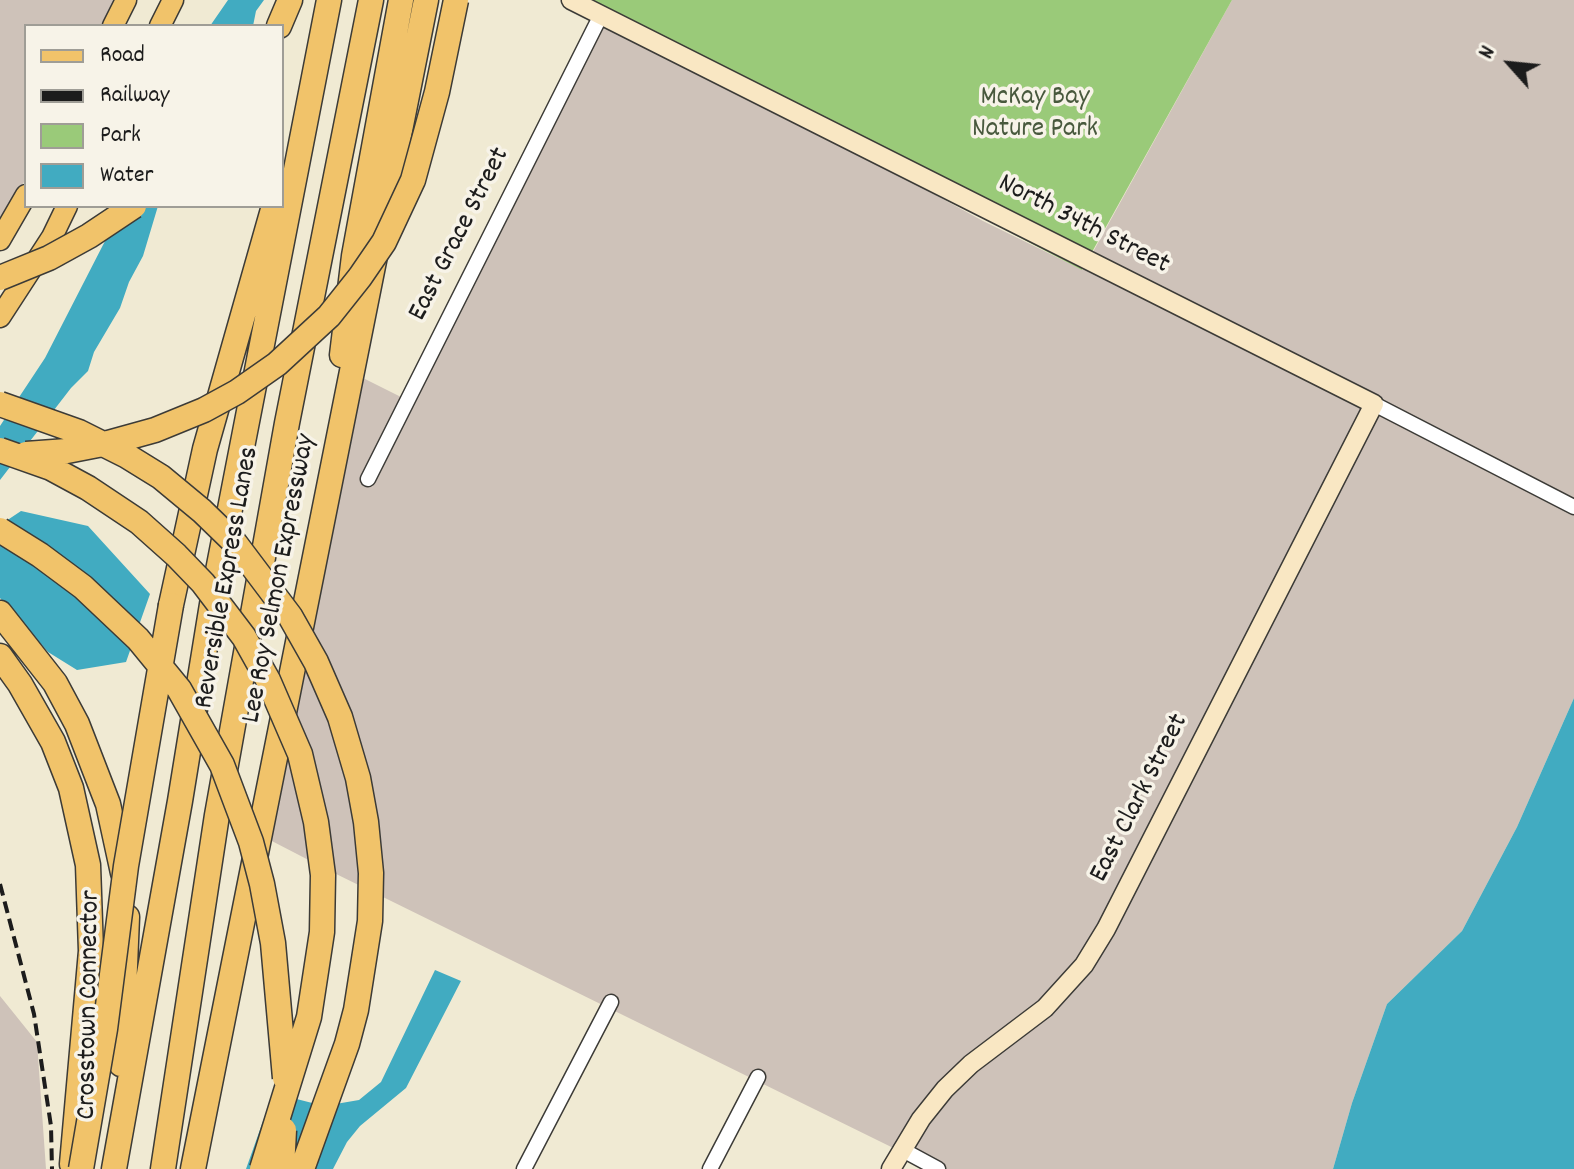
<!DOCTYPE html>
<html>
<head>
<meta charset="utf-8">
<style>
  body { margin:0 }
  #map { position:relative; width:1574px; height:1169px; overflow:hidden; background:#f0ead3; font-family:Dekko,sans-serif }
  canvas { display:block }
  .legend { position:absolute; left:24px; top:24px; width:260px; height:184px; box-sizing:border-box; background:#f7f3e8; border:2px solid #9f9d96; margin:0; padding:10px 14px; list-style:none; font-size:24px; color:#1c1c1c }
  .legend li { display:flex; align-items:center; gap:16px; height:40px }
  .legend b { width:40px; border:2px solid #9f9d96 }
  .north { position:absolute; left:1470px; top:24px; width:80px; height:80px; -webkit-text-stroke:6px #f7f3e8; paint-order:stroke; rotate:297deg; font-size:22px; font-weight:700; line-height:32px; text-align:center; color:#1c1c1c }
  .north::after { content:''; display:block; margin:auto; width:28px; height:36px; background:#1c1c1c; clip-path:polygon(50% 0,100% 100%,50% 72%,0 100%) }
</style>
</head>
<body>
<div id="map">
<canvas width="1574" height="1169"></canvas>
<ul class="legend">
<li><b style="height:10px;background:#f1c36a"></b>Road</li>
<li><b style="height:10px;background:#1c1c1c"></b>Railway</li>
<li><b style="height:22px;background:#9aca79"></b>Park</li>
<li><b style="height:22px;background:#41abc1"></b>Water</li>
</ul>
<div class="north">N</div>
</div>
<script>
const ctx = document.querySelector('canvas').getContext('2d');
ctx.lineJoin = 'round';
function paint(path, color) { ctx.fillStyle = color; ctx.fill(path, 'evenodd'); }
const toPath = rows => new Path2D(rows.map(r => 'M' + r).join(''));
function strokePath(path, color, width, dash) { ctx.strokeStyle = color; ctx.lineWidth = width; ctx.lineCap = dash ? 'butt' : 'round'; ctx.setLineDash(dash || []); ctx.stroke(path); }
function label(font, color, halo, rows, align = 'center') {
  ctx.font = font + ' Dekko,sans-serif'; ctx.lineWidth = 7; ctx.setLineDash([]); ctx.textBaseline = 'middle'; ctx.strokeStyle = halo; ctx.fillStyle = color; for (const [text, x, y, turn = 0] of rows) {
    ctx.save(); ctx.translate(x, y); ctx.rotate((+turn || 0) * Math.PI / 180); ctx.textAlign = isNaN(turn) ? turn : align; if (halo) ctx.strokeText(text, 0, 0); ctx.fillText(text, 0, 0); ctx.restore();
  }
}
const industrial = toPath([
  [0,0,124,0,111,26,26,26,26,179,0,219],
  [1232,0,1574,0,1574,698,1517,827,1462,931,1387,1004,1352,1103,1333,1169,936,1169,326,869,266,838,312,638,363,378,401,397,605,14,983,221,1083,270],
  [0,996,37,1042,46,1169,0,1169]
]);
const green = toPath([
  [565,0,1232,0,1082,270]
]);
const water = toPath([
  [228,0,264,0,256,11,253,26,210,26],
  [123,206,158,206,143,256,129,282,120,308,94,352,88,371,71,388,0,480,0,426,45,358],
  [21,511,88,526,150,594,126,662,77,670,48,652,0,598,0,525],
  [1574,698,1574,1169,1333,1169,1352,1103,1387,1004,1462,931,1517,827],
  [435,970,461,981,406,1088,360,1126,347,1142,333,1169,246,1169,273,1093,324,1106,359,1100,381,1082]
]);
const street = toPath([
  [1374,404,1574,507],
  [368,479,601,15],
  [901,1149,938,1169],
  [524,1169,611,1002],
  [710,1169,758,1077]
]);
const secondary = toPath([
  [571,0,1374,404,1106,929,1084,965,1045,1008,971,1064,945,1089,921,1119,891,1169]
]);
const primary = toPath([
  [113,26,126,0],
  [160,26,173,0],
  [0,240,26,195],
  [0,317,52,237,67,206]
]);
const highway = toPath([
  [279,26,290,0],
  [342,355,354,256,401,0],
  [171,605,205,449,274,206],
  [0,613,55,683,77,724,108,804,123,873],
  [0,656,20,684,53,742,71,788,88,865,91,951,72,1164],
  [121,1064,127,917],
  [114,1169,180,801,215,586,329,0],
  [163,1169,217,815,287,423,371,0],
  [193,1169,426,0]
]);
const rail = toPath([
  [0,884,34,1014,51,1126,52,1169]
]);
const highwayBridge = toPath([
  [0,278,49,258,89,236,134,206],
  [0,404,79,432,127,456,161,477,202,511,235,543,290,616,316,662,340,717,358,778,366,822,371,873,370,921,356,1010,347,1044,302,1169],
  [0,450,51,468,88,488,139,522,176,555,203,583,244,637,268,680,300,754,316,822,323,875,322,932,309,1017,262,1169],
  [26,454,67,451,108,443,155,430,204,410,237,392,277,364,329,316,360,277,384,242,413,180,437,92,456,0],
  [0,530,40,555,83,587,138,639,179,689,222,765,251,842,262,884,273,943,285,1078],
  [81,1169,105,1029,126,866,171,605],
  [282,1169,284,1130]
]);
const parkNames = [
  ["McKay Bay",1035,99],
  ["Nature Park",1035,131]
];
const streetNames = [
  ["North 34th Street",1083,226,27],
  ["East Grace Street",461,235,-63],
  ["Reversible Express Lanes",229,578,-80],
  ["Lee Roy Selmon Expressway",281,579,-79],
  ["East Clark Street",1141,799,-63],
  ["Crosstown Connector",91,1005,-89]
];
paint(industrial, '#cec2b9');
paint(green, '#9aca79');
paint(water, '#41abc1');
strokePath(street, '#3c3b37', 17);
strokePath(secondary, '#3c3b37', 21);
strokePath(primary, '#3c3b37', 23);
strokePath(highway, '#3c3b37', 27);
strokePath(street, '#fff', 14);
strokePath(secondary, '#f9e7c3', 18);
strokePath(primary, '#f1c36a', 20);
strokePath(highway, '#f1c36a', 24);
strokePath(rail, '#1c1c1c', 4, [12, 6]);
strokePath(highwayBridge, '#3c3b37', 27, []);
strokePath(highwayBridge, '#f1c36a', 24);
label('28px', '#48593d', '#f7f3e8', parkNames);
label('28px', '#1c1c1c', '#f7f3e8', streetNames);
</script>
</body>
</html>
